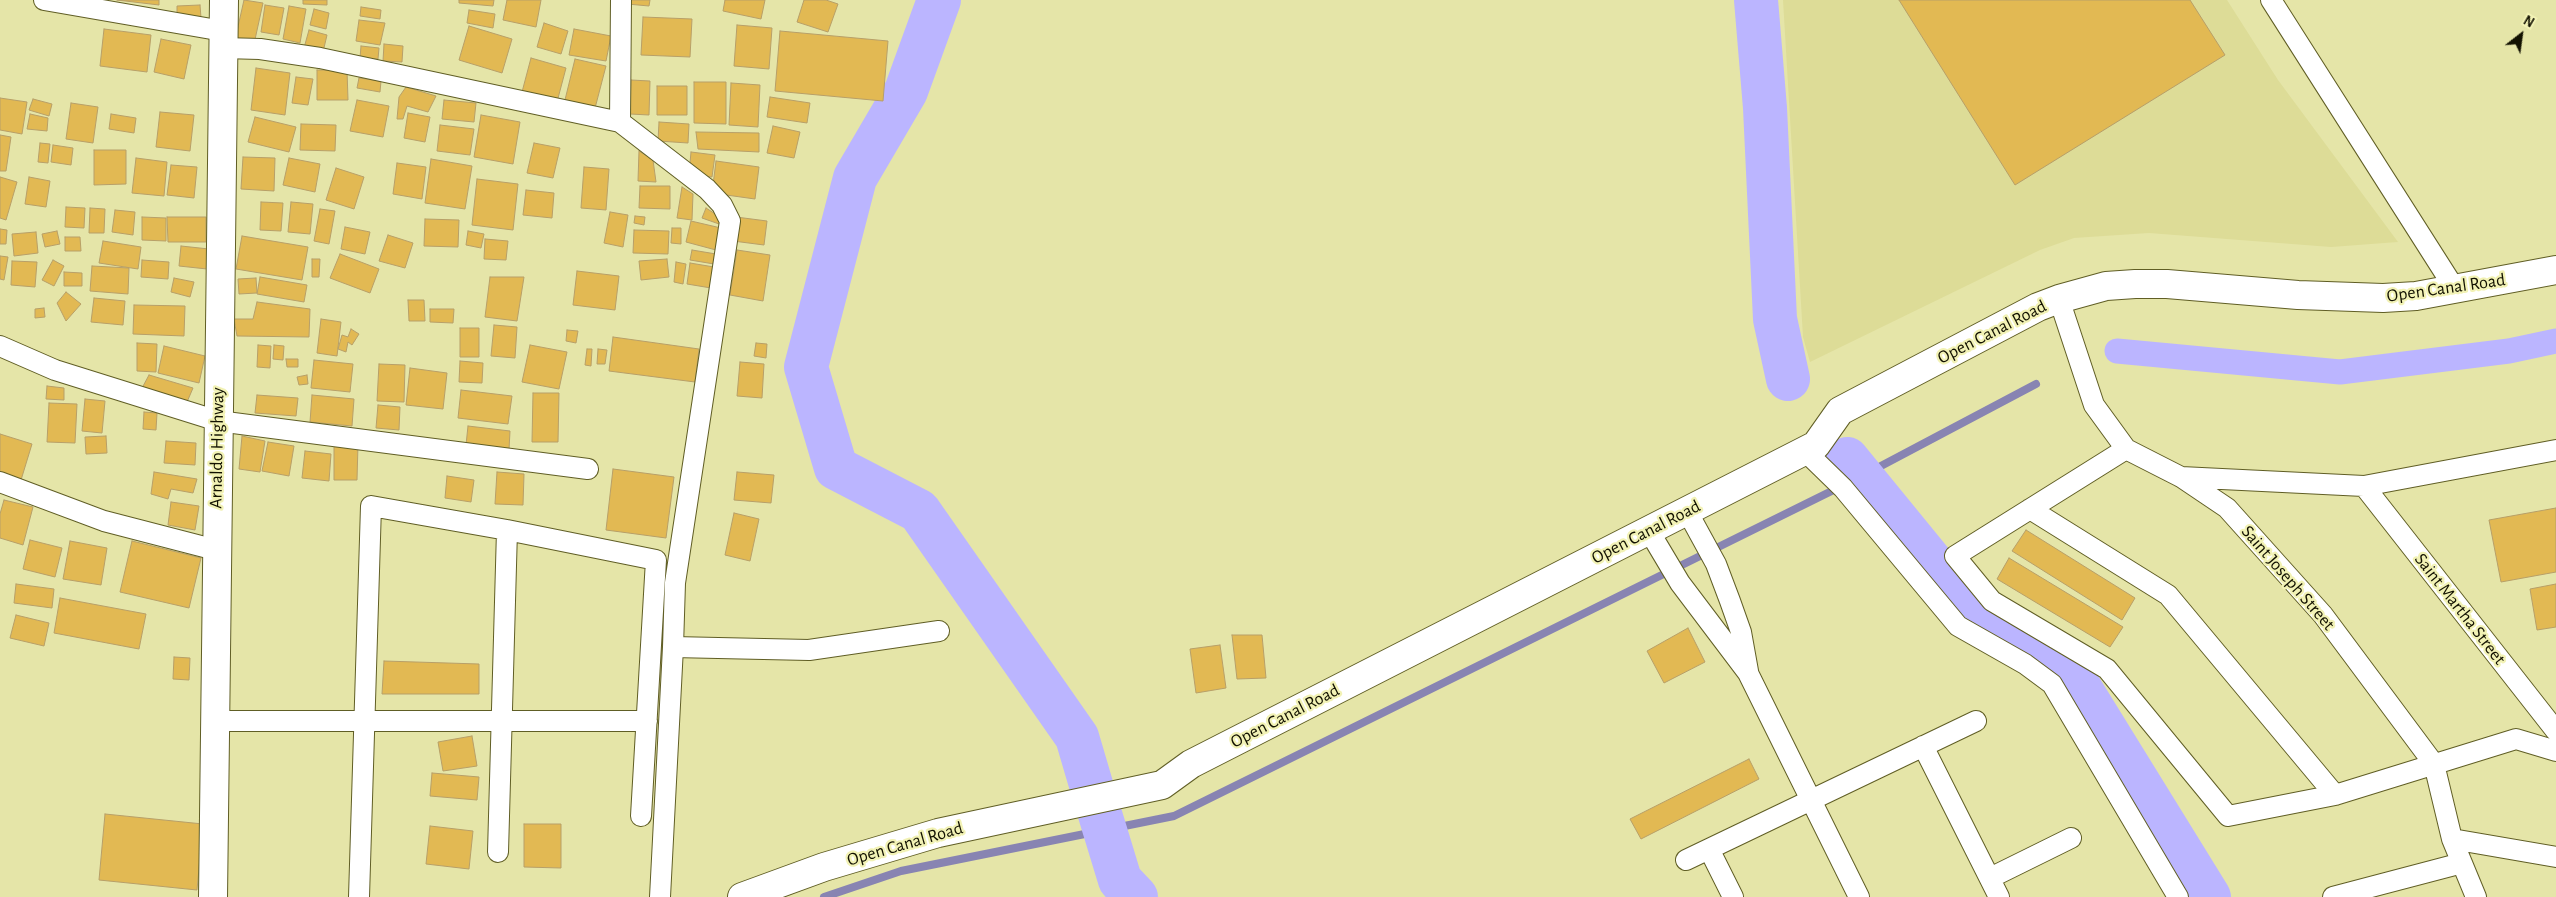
<!DOCTYPE html>
<html>
<head>
<meta charset="utf-8">
<style>
  body { margin:0 }
  #map { position:relative; width:2556px; height:897px; overflow:hidden; background:#e5e5a8; font-family:"Alegreya Sans",sans-serif }
  canvas { display:block }
  .north { position:absolute; left:2496px; top:10px; width:50px; height:50px; -webkit-text-stroke:4px #f2f2b5; paint-order:stroke; rotate:30deg; font-size:14px; font-weight:700; line-height:20px; text-align:center; color:#121100 }
  .north::after { content:''; display:block; margin:auto; width:18px; height:22px; background:#121100; clip-path:polygon(50% 0,100% 100%,50% 72%,0 100%) }
</style>
</head>
<body>
<div id="map">
<canvas width="2556" height="897"></canvas>
<div class="north">N</div>
</div>
<script>
const ctx = document.querySelector('canvas').getContext('2d');
ctx.lineJoin = 'round';
function paint(path, color) { ctx.fillStyle = color; ctx.fill(path, 'evenodd'); }
const toPath = rows => new Path2D(rows.map(r => 'M' + r).join(''));
function strokePath(path, color, width, dash) { ctx.strokeStyle = color; ctx.lineWidth = width; ctx.lineCap = dash ? 'butt' : 'round'; ctx.setLineDash(dash || []); ctx.stroke(path); }
function label(font, color, halo, rows, align = 'center') {
  ctx.font = font + ' "Alegreya Sans",sans-serif'; ctx.lineWidth = 4.5; ctx.setLineDash([]); ctx.textBaseline = 'middle'; ctx.strokeStyle = halo; ctx.fillStyle = color; for (const [text, x, y, turn = 0] of rows) {
    ctx.save(); ctx.translate(x, y); ctx.rotate((+turn || 0) * Math.PI / 180); ctx.textAlign = isNaN(turn) ? turn : align; if (halo) ctx.strokeText(text, 0, 0); ctx.fillText(text, 0, 0); ctx.restore();
  }
}
const built = toPath([
  [1783,0,2227,0,2278,80,2398,242,2331,247,2149,233,2074,238,2040,250,1810,362,1803,337]
]);
const stream = toPath([
  [824,897,901,871,1174,816,1862,476,2036,384]
]);
const canal = toPath([
  [2117,351,2340,372,2509,351,2556,341]
]);
const river = toPath([
  [939,0,906,91,855,178,806,367,836,468,919,511,1077,737,1092,788],
  [1756,0,1765,108,1775,319,1788,379],
  [1847,459,1968,607,2070,672,2209,897],
  [1099,811,1120,880,1136,897]
]);
const building = toPath([
  [117,0,159,0,159,5,117,0],
  [244,0,263,3,254,44,235,40,244,0],
  [303,0,327,0,327,5,303,4,303,0],
  [459,0,494,0,493,6,459,3,459,0],
  [507,0,541,0,536,27,503,20,507,0],
  [627,0,650,0,649,6,627,4,627,0],
  [725,0,765,0,761,19,723,11,725,0],
  [804,0,826,0,838,4,828,32,797,22,804,0],
  [1899,0,2190,0,2225,55,2015,185,1899,0],
  [200,5,201,18,177,18,177,6,200,5],
  [265,5,284,8,279,35,261,32,265,5],
  [289,6,306,9,300,43,283,39,289,6],
  [361,7,381,10,380,19,360,16,361,7],
  [314,9,329,13,326,29,310,25,314,9],
  [469,10,495,14,493,28,467,23,469,10],
  [643,17,692,19,690,57,641,55,643,17],
  [359,20,385,23,380,45,356,41,359,20],
  [544,23,568,31,561,54,537,47,544,23],
  [737,25,772,28,769,69,734,66,737,25],
  [469,26,512,39,502,73,459,60,469,26],
  [104,29,151,35,147,72,100,66,104,29],
  [574,29,611,36,606,61,569,55,574,29],
  [309,30,327,35,323,52,304,48,309,30],
  [780,31,888,41,883,101,775,91,780,31],
  [161,39,191,45,184,79,154,72,161,39],
  [384,44,403,46,402,62,383,61,384,44],
  [361,46,379,48,378,59,360,58,361,46],
  [531,58,566,68,557,102,522,92,531,58],
  [575,59,606,66,594,112,564,104,575,59],
  [256,68,290,73,285,115,251,110,256,68],
  [317,70,347,70,348,100,317,100,317,70],
  [296,77,313,79,308,105,292,103,296,77],
  [359,78,381,81,380,92,357,88,359,78],
  [631,80,650,81,649,115,630,114,631,80],
  [694,82,726,82,726,124,694,123,694,82],
  [731,83,760,85,758,127,729,125,731,83],
  [657,86,687,86,687,115,657,115,657,86],
  [406,87,436,96,428,112,407,106,403,119,397,119,399,97,406,87],
  [770,97,810,103,807,123,767,117,770,97],
  [0,98,27,102,22,134,0,130,0,98],
  [33,99,52,104,49,116,29,110,33,99],
  [357,100,389,106,383,137,350,131,357,100],
  [444,100,476,103,474,122,442,119,444,100],
  [71,103,98,107,93,143,66,139,71,103],
  [160,112,194,115,190,151,156,147,160,112],
  [408,113,430,117,425,142,404,138,408,113],
  [30,114,48,118,47,131,27,129,30,114],
  [111,114,136,118,134,133,109,129,111,114],
  [481,115,520,122,513,164,474,157,481,115],
  [255,117,296,127,289,152,248,142,255,117],
  [659,122,689,124,688,143,658,141,659,122],
  [301,124,336,125,335,151,300,150,301,124],
  [440,125,474,129,470,155,437,151,440,125],
  [773,126,800,132,794,158,767,153,773,126],
  [696,132,759,133,759,152,698,149,696,132],
  [0,135,11,137,6,171,0,171,0,135],
  [40,143,50,144,48,163,38,162,40,143],
  [534,143,560,148,553,178,527,173,534,143],
  [53,145,73,148,71,165,51,162,53,145],
  [94,150,126,150,126,184,94,185,94,150],
  [639,151,653,160,656,182,638,181,639,151],
  [691,152,715,155,712,177,689,174,691,152],
  [243,157,275,158,274,191,241,189,243,157],
  [136,158,167,162,164,196,132,193,136,158],
  [289,158,320,164,315,192,283,185,289,158],
  [431,159,472,166,465,209,425,203,431,159],
  [716,161,759,167,755,199,712,193,716,161],
  [397,163,426,167,422,199,393,194,397,163],
  [171,165,197,167,194,198,167,195,171,165],
  [584,167,609,169,606,210,581,208,584,167],
  [336,168,364,177,354,209,326,200,336,168],
  [0,177,17,182,6,220,0,218,0,177],
  [29,177,50,181,46,207,25,204,29,177],
  [477,179,518,184,513,230,472,225,477,179],
  [640,186,670,186,670,209,639,208,640,186],
  [682,187,693,194,692,220,677,218,682,187],
  [526,190,554,193,552,218,523,215,526,190],
  [261,202,283,203,281,231,260,230,261,202],
  [291,202,313,204,310,234,288,232,291,202],
  [66,207,85,208,84,228,65,227,66,207],
  [90,208,105,209,104,233,89,233,90,208],
  [706,208,720,217,722,225,702,218,706,208],
  [320,209,335,211,329,244,314,241,320,209],
  [115,210,135,212,133,235,112,232,115,210],
  [610,212,628,215,623,247,604,243,610,212],
  [635,216,645,217,644,225,634,223,635,216],
  [142,217,166,218,166,241,142,240,142,217],
  [167,217,206,217,206,242,168,242,167,217],
  [736,217,767,221,764,245,733,241,736,217],
  [425,219,459,220,458,247,424,246,425,219],
  [691,221,721,228,716,250,686,242,691,221],
  [345,227,370,232,365,254,341,249,345,227],
  [672,228,681,228,681,244,671,243,672,228],
  [0,229,7,230,6,244,0,244,0,229],
  [634,230,669,231,668,254,633,253,634,230],
  [57,231,60,244,45,247,42,234,57,231],
  [468,231,484,234,481,248,466,245,468,231],
  [36,232,38,253,14,256,12,234,36,232],
  [388,235,413,243,405,268,379,261,388,235],
  [242,236,308,247,302,280,236,269,242,236],
  [65,237,80,237,81,251,65,251,65,237],
  [485,239,508,241,506,260,484,259,485,239],
  [103,241,141,247,138,269,99,263,103,241],
  [181,246,209,249,207,269,179,266,181,246],
  [692,250,716,254,714,264,690,260,692,250],
  [737,250,770,255,763,301,730,295,737,250],
  [340,254,379,269,370,293,330,278,340,254],
  [0,256,8,257,4,280,0,279,0,256],
  [312,259,320,259,319,277,312,277,312,259],
  [667,259,669,277,641,280,639,261,667,259],
  [53,260,64,266,54,286,42,280,53,260],
  [142,260,169,262,168,279,141,277,142,260],
  [12,261,37,262,35,287,11,285,12,261],
  [676,262,686,264,683,284,674,282,676,262],
  [690,263,714,267,711,288,687,284,690,263],
  [92,266,129,268,128,294,90,291,92,266],
  [577,271,619,276,615,310,573,305,577,271],
  [64,272,82,273,82,286,64,286,64,272],
  [260,277,307,285,304,302,257,294,260,277],
  [490,277,524,277,517,321,485,317,490,277],
  [174,278,194,282,190,297,171,292,174,278],
  [256,278,257,293,239,294,238,279,256,278],
  [66,292,81,304,66,321,57,303,66,292],
  [94,298,125,301,123,325,91,322,94,298],
  [408,300,424,300,425,321,409,321,408,300],
  [257,302,310,309,309,337,237,336,234,319,253,319,257,302],
  [134,305,185,306,184,336,133,334,134,305],
  [44,308,45,317,35,318,35,309,44,308],
  [430,309,454,309,453,323,430,322,430,309],
  [321,319,341,322,337,356,317,353,321,319],
  [494,325,517,327,515,358,491,356,494,325],
  [460,328,479,328,479,357,460,357,460,328],
  [351,329,359,334,352,345,348,342,346,352,338,349,342,335,348,337,351,329],
  [567,330,578,331,576,343,566,341,567,330],
  [613,337,699,349,695,382,609,371,613,337],
  [137,343,157,344,156,372,137,371,137,343],
  [756,343,767,344,766,358,754,356,756,343],
  [258,345,271,346,270,368,257,367,258,345],
  [274,345,284,346,283,360,273,359,274,345],
  [530,345,567,352,559,389,522,382,530,345],
  [164,346,205,356,199,383,158,373,164,346],
  [587,349,592,349,591,366,585,365,587,349],
  [598,349,607,350,605,364,597,364,598,349],
  [286,359,298,359,298,367,287,367,286,359],
  [314,360,353,364,350,392,311,388,314,360],
  [460,361,483,363,482,383,459,382,460,361],
  [740,362,764,364,762,398,737,396,740,362],
  [379,364,405,365,404,402,377,401,379,364],
  [410,368,447,373,443,409,406,405,410,368],
  [149,375,193,388,187,402,141,390,149,375],
  [307,375,308,384,299,385,297,377,307,375],
  [47,386,64,388,64,400,46,399,47,386],
  [461,390,512,396,508,424,458,418,461,390],
  [533,393,559,393,558,442,532,442,533,393],
  [257,395,298,398,296,416,255,413,257,395],
  [312,395,354,399,352,426,310,422,312,395],
  [85,399,105,401,102,433,82,431,85,399],
  [49,403,77,404,75,443,47,442,49,403],
  [378,405,400,407,399,430,376,428,378,405],
  [144,412,157,413,156,430,143,429,144,412],
  [468,426,510,431,509,450,466,445,468,426],
  [0,434,32,444,21,480,0,474,0,434],
  [106,436,107,453,86,454,85,437,106,436],
  [242,436,265,441,260,472,239,469,242,436],
  [166,441,196,443,195,465,164,463,166,441],
  [268,442,294,446,289,476,262,471,268,442],
  [334,444,358,444,357,480,334,480,334,444],
  [305,451,331,454,329,481,302,478,305,451],
  [613,469,674,477,666,538,606,530,613,469],
  [154,472,197,479,193,493,171,489,168,499,151,494,154,472],
  [497,472,524,474,523,505,495,504,497,472],
  [737,472,774,475,771,503,734,500,737,472],
  [447,476,474,480,471,502,445,498,447,476],
  [4,500,33,507,23,545,0,538,0,514,4,500],
  [171,502,199,506,195,530,168,525,171,502],
  [2556,508,2556,572,2501,582,2489,520,2556,508],
  [734,513,759,519,750,561,725,555,734,513],
  [2026,530,2135,598,2122,620,2012,551,2026,530],
  [30,540,62,548,55,577,23,569,30,540],
  [70,541,107,548,101,585,63,579,70,541],
  [132,541,201,558,189,608,120,592,132,541],
  [2009,558,2123,627,2110,647,1997,579,2009,558],
  [16,584,54,589,52,608,14,603,16,584],
  [2556,584,2556,627,2537,630,2530,589,2556,584],
  [60,598,146,614,139,649,54,633,60,598],
  [16,615,49,623,44,646,10,638,16,615],
  [1688,628,1705,662,1664,683,1647,651,1688,628],
  [1232,635,1262,635,1266,678,1237,679,1232,635],
  [1220,645,1226,688,1196,693,1190,649,1220,645],
  [174,657,190,658,189,680,173,679,174,657],
  [384,661,479,664,479,694,382,694,384,661],
  [472,736,477,766,443,771,438,742,472,736],
  [1749,759,1759,779,1641,839,1630,819,1749,759],
  [432,773,479,777,477,800,430,796,432,773],
  [105,814,203,824,197,890,99,880,105,814],
  [524,824,561,824,561,868,524,867,524,824],
  [430,826,473,831,469,869,426,864,430,826]
]);
const street = toPath([
  [44,0,223,31],
  [2271,0,2455,289],
  [223,48,260,49,320,58,620,122,707,189,722,205,730,221,675,583,673,647,809,650,939,631],
  [620,122,621,0],
  [2059,299,2094,405,2126,449,2181,477,2227,508,2323,615,2434,764,2452,839,2476,897],
  [0,346,55,370,218,421,588,469],
  [2126,449,1955,556,1992,601,2107,669,2228,816,2335,795,2516,739,2556,751],
  [1805,451,1843,488,1958,626,2025,664,2052,684,2178,897],
  [2181,477,2364,486,2556,450],
  [0,482,104,521,216,550],
  [2364,486,2556,731],
  [2030,509,2168,595,2335,795],
  [1687,511,1716,564,1730,601,1741,632,1748,671],
  [1649,531,1680,583,1748,673,1859,897],
  [213,721,647,721],
  [1923,746,1999,897],
  [2452,839,2556,857],
  [1709,849,1733,897],
  [498,852,507,530],
  [1686,860,1976,721],
  [1990,878,2071,838],
  [359,897,371,506,507,530,656,560,641,816],
  [660,897,673,647],
  [2333,897,2462,863]
]);
const secondary = toPath([
  [213,897,224,0],
  [742,897,824,867,938,833,1162,785,1191,764,1816,445,1840,411,2038,307,2059,299,2106,286,2135,284,2167,284,2298,295,2383,298,2416,296,2556,270]
]);
const streetNames = [
  ["Open Canal Road",2446,288,-8],
  ["Open Canal Road",1992,332,-27],
  ["Arnaldo Highway",217,448,-89],
  ["Open Canal Road",1646,532,-27],
  ["Saint Joseph Street",2288,578,49],
  ["Saint Martha Street",2460,609,52],
  ["Open Canal Road",1285,716,-27],
  ["Open Canal Road",905,844,-16]
];
paint(built, '#dddc97');
strokePath(stream, '#8884b2', 8);
strokePath(canal, '#bbb5ff', 25);
strokePath(river, '#bbb5ff', 44);
paint(building, '#e2b953');
strokePath(building, '#b79f68', 1);
strokePath(street, '#605e25', 22);
strokePath(secondary, '#605e25', 30);
strokePath(street, '#fff', 20);
strokePath(secondary, '#fff', 28);
label('18px', '#121100', '#f2f2b5', streetNames);
</script>
</body>
</html>
